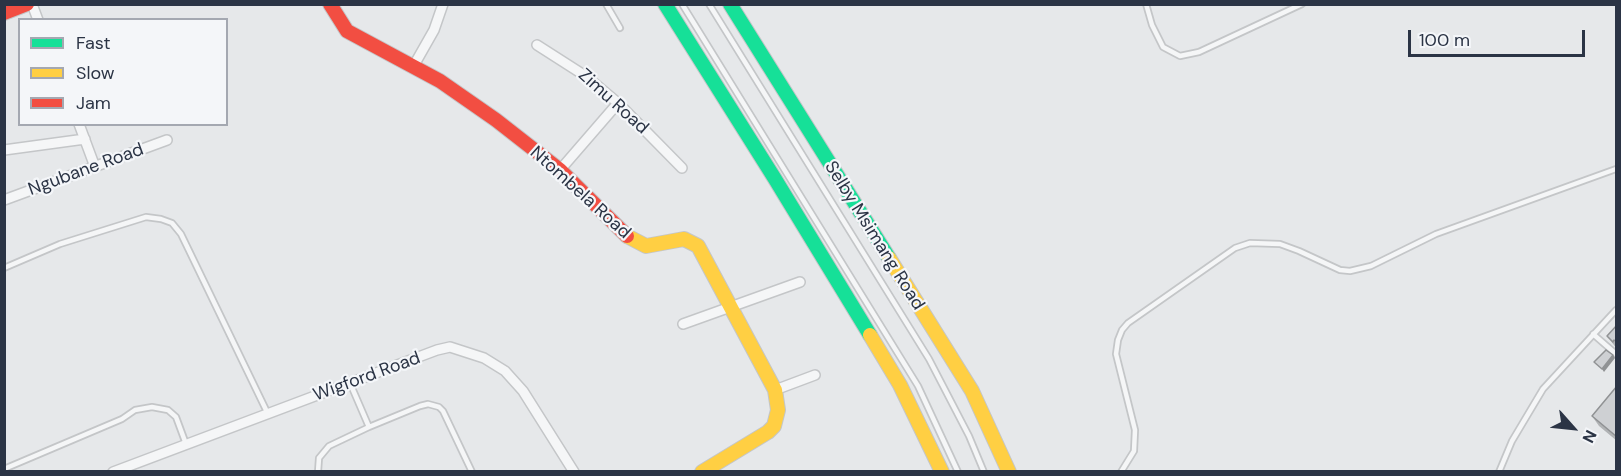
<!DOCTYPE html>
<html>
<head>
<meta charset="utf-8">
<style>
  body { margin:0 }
  #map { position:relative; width:1621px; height:476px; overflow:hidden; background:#e6e8ea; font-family:"DM Sans",sans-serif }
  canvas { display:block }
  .frame { position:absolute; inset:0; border:6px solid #2b3445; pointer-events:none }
  .legend { position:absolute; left:18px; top:18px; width:210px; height:108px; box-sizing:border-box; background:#f4f6f9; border:2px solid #a4a8b1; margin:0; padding:8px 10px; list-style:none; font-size:18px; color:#2b3445 }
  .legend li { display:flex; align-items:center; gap:12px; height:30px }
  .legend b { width:30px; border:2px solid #a4a8b1 }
  .north { position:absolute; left:1543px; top:398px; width:60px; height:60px; -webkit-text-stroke:4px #f4f6f9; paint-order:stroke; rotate:117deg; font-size:16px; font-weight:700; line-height:24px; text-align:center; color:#2b3445 }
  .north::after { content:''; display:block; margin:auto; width:21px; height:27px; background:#2b3445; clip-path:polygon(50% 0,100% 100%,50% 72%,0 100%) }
  .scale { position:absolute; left:1408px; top:30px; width:177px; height:27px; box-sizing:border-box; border:3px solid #2b3445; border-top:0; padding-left:8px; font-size:18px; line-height:21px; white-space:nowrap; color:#2b3445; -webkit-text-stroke:4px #f4f6f9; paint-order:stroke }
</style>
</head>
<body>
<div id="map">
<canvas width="1621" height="476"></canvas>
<div class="frame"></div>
<ul class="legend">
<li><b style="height:8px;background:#16e098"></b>Fast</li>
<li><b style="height:8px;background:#ffcf43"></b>Slow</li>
<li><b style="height:8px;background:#f24e42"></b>Jam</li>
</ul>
<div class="north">N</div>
<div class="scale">100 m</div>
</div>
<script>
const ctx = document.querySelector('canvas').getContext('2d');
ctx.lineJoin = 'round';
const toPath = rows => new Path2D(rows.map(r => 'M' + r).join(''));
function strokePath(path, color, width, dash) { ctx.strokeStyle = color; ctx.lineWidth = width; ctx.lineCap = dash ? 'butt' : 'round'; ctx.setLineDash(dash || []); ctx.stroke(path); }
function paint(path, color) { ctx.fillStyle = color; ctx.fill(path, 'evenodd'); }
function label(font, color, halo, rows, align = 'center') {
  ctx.font = font + ' "DM Sans",sans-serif'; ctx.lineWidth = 4.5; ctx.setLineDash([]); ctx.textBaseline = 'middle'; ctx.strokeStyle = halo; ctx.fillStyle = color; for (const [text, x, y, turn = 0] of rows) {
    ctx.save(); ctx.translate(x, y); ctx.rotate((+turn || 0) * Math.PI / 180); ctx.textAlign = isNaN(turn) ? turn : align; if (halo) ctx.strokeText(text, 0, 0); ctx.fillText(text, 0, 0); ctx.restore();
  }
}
const lane = toPath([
  [606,4,620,28],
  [682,4,918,386,958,472],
  [709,4,929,359,969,436,984,472],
  [1146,4,1152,25,1163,47,1180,56,1199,52,1302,4],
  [4,268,60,244,146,217,161,219,172,223,181,234,268,414],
  [1593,334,1616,354],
  [369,427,420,406,428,404,439,407,443,411,472,472],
  [4,469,122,419,135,410,152,407,168,410,176,417,186,444],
  [318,472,319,458,329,446,369,427,350,383],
  [1121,472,1134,451,1135,430,1116,354,1118,340,1122,330,1128,323,1235,248,1250,243,1280,244,1299,251,1340,270,1350,271,1371,266,1436,234,1616,169],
  [1499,472,1512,441,1543,389,1616,310]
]);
const street = toPath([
  [32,4,38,20],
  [537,45,587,77,618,103,682,168],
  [413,67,434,30,443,4],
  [79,124,95,167],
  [4,150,85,139],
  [560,170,618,103],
  [4,200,167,140],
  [683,324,800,282],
  [775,390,815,375],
  [113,472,437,350,450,347,484,358,505,371,523,391,574,472]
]);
const fast = toPath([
  [665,4,775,179,870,335],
  [730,4,889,258]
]);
const slow = toPath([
  [627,236,646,246,684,239,698,246,775,390,778,410,774,426,768,432,702,472],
  [889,258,972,391,1009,472],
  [870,335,900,385,942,472]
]);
const jam = toPath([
  [330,4,347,31,440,81,496,120,560,170,627,236],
  [4,13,27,4]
]);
const wall = toPath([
  [1617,325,1617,349,1607,336],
  [1617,386,1617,441,1599,426,1592,416]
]);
const shadedWall = toPath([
  [1613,355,1615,358,1604,372,1602,369]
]);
const building = toPath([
  [1617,325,1617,342,1614,340,1613,342,1607,336,1617,325],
  [1606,350,1613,355,1602,369,1594,362,1606,350],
  [1617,386,1617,437,1592,416,1617,386]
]);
const streetNames = [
  ["Zimu Road",613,102,42],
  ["Ngubane Road",86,170,-20],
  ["Ntombela Road",580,193,42],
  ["Selby Msimang Road",874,236,58],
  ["Wigford Road",367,377,-20]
];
strokePath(lane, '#c4c6c8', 8);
strokePath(street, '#c4c6c8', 12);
strokePath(fast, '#c4c6c8', 16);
strokePath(slow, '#c4c6c8', 16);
strokePath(jam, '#c4c6c8', 16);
strokePath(lane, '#f5f6f7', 4.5);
strokePath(street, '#f5f6f7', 9);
strokePath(fast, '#16e098', 14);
strokePath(slow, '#ffcf43', 14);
strokePath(jam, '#f24e42', 14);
paint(wall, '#b1b3b5');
paint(shadedWall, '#909294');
paint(building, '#ced0d3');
strokePath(building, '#909294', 1.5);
label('18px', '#2b3445', '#f4f6f9', streetNames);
</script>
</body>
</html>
